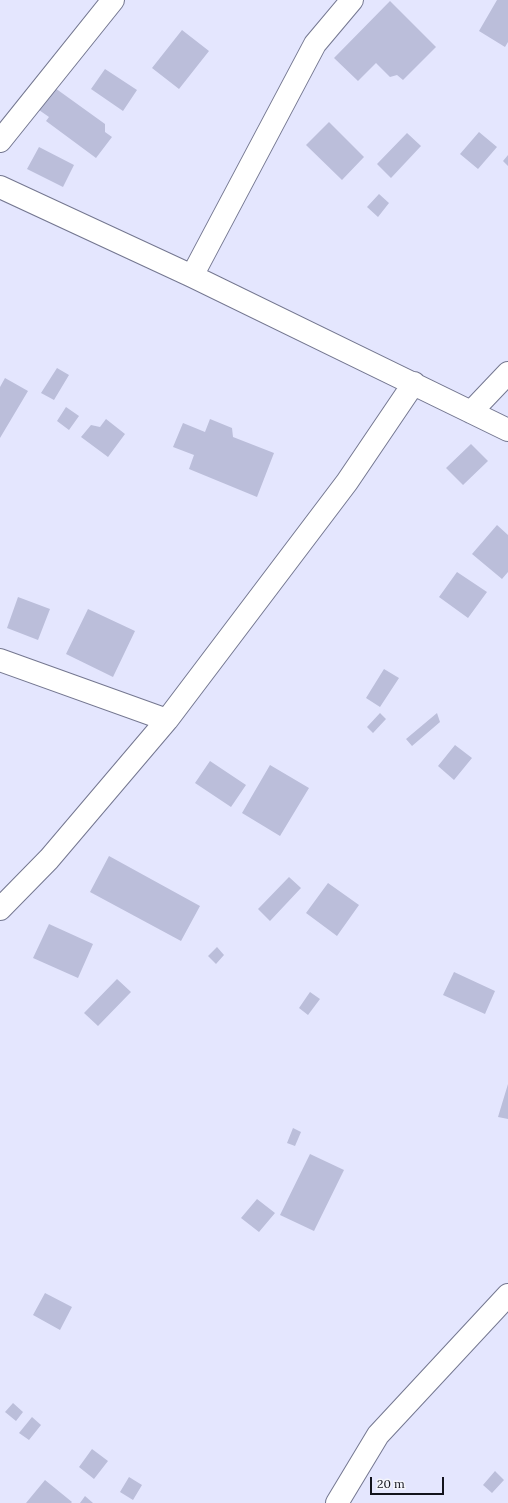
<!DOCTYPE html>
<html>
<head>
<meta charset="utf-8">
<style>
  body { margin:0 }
  #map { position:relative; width:508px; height:1503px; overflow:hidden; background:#e4e6fe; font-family:Lora,serif }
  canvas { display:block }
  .scale { position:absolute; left:370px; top:1477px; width:74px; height:18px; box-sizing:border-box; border:2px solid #12131c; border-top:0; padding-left:5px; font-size:12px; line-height:14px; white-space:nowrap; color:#12131c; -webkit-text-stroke:3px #f4f5fb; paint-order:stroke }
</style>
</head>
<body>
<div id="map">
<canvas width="508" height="1503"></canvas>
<div class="scale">20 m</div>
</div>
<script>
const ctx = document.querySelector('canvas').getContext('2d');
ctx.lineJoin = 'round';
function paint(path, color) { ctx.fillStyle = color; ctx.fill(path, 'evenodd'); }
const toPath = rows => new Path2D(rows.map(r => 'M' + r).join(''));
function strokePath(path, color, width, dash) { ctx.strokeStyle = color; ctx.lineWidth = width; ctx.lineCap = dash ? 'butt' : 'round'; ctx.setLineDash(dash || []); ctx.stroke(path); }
const building = toPath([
  [497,0,508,0,508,42,505,47,479,31],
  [390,1,436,47,403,80,397,75,390,77,376,63,358,81,334,58],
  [182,30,209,51,179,89,152,68],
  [105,69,137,90,123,111,91,89],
  [55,88,105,124,105,132,112,137,96,158,46,121,49,117,39,110],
  [329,122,364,157,342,180,306,145],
  [479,132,497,147,478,169,460,154],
  [407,133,421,146,391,178,377,164],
  [39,147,74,165,63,187,27,169],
  [508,155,508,166,503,161],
  [379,194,389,203,378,217,367,207],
  [57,368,69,375,54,400,41,393],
  [5,378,28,391,0,438,0,387],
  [66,407,79,416,69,430,57,421],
  [106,419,125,434,108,457,81,437,91,425,100,427],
  [210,419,232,428,233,437,274,453,257,497,189,469,194,455,173,447,183,423,205,432],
  [471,444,488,461,463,485,446,468],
  [497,525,508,535,508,572,502,579,472,554],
  [457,572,487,592,468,618,439,597],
  [18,597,50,609,38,640,7,628],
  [88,609,135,631,113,677,66,654],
  [384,669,399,678,380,707,366,698],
  [380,713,386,719,373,733,367,727],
  [437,713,440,722,412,746,406,739],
  [455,745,472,758,454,780,438,766],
  [210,761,246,785,231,807,195,783],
  [270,765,309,788,280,836,242,813],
  [109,856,200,906,181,941,90,892],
  [289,877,301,888,270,921,258,909],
  [328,883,359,905,337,936,306,913],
  [49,924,93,944,78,978,33,958],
  [217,947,224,955,216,964,208,956],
  [454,972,495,991,485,1014,443,995],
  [117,979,131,992,98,1026,84,1013],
  [310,992,320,999,308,1015,299,1008],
  [508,1084,508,1119,498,1117],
  [293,1128,301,1132,295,1146,287,1143],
  [310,1154,344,1170,314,1231,280,1215],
  [257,1199,275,1213,259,1232,241,1218],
  [45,1293,72,1307,60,1330,33,1315],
  [13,1403,23,1412,16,1421,5,1412],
  [32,1417,41,1425,29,1440,19,1433],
  [92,1449,108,1461,94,1479,79,1467],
  [495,1471,504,1480,492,1493,483,1485],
  [129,1477,142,1485,133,1500,120,1492],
  [45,1480,72,1502,71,1503,26,1503],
  [85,1496,93,1503,80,1503]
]);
const minor = toPath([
  [0,141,113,0],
  [0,187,192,276,508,430],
  [192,276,315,44,352,0],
  [471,412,508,373],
  [0,660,167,720],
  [0,909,49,859,167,720,347,482,414,383],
  [337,1503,378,1435,508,1295]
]);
paint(building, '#bbbeda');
strokePath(minor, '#747790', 24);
strokePath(minor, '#fff', 22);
</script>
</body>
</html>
